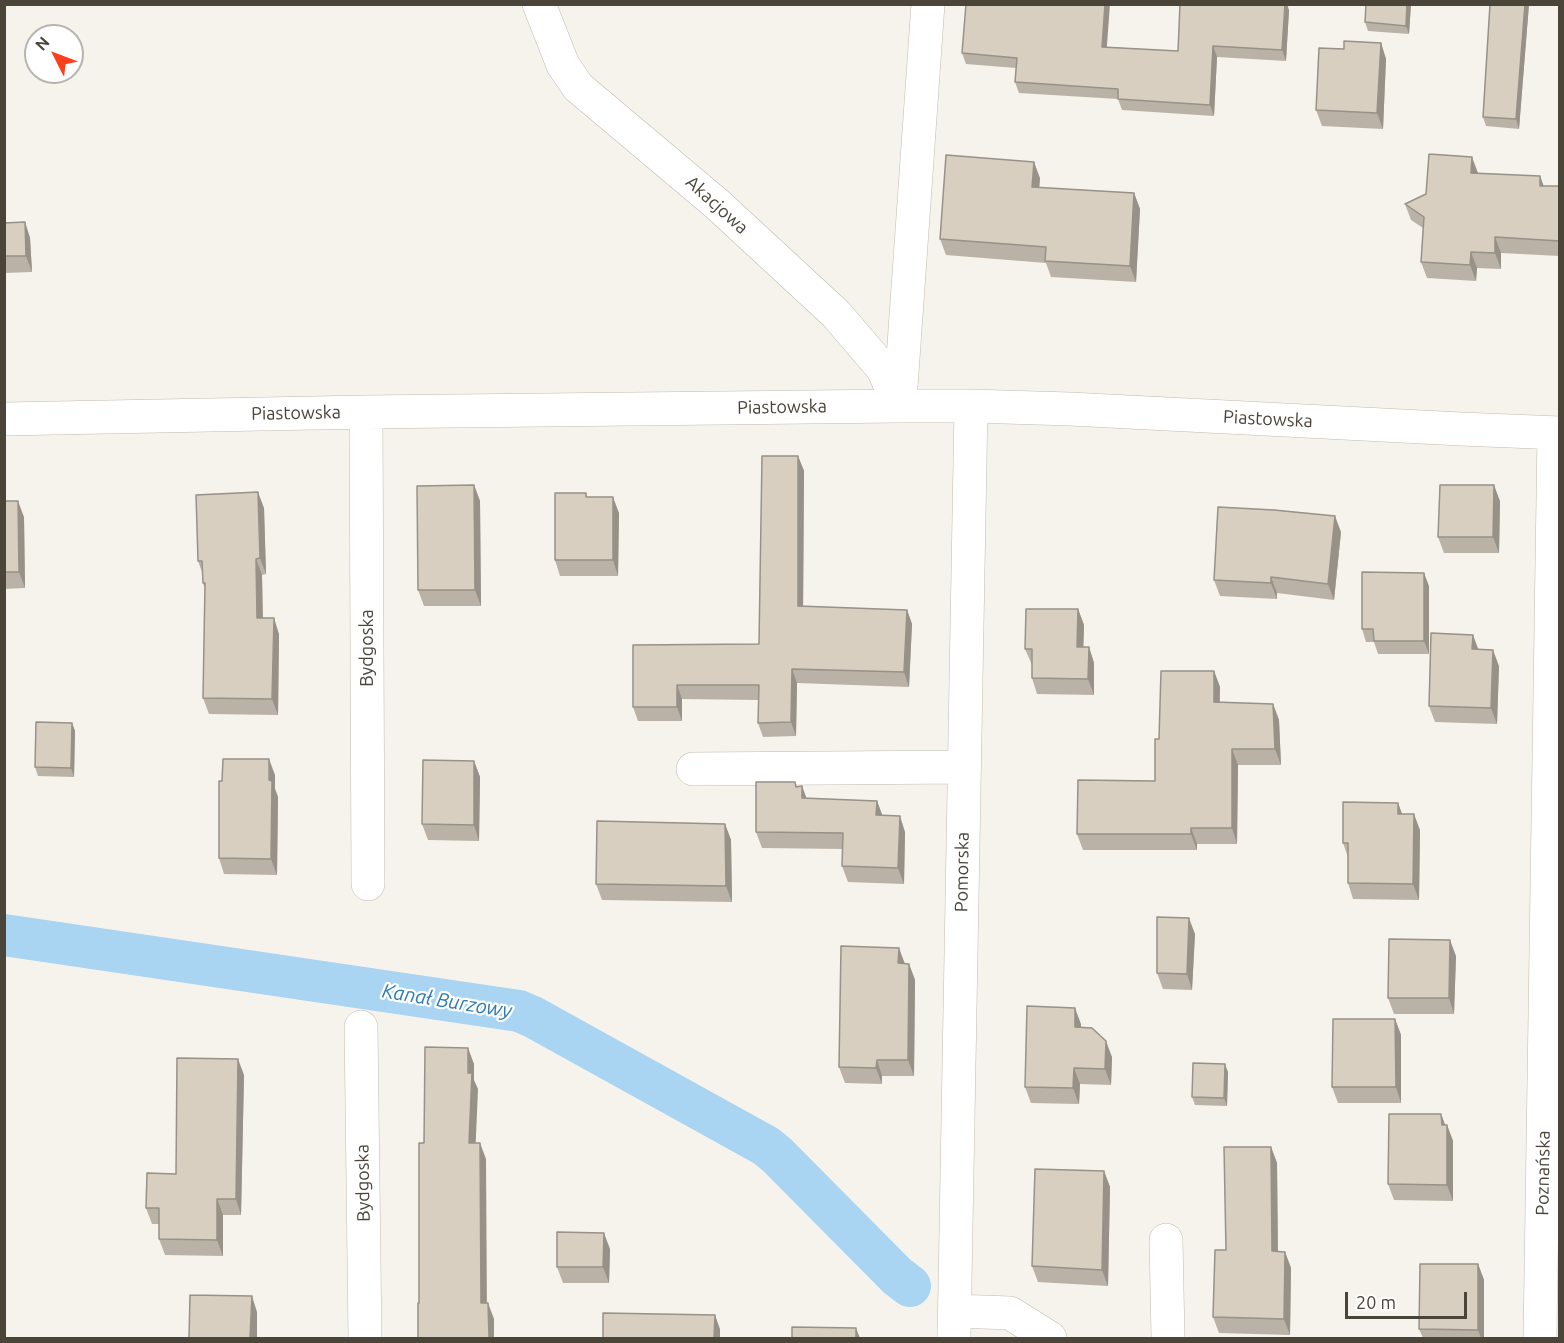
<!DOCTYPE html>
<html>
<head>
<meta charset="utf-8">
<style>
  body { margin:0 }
  #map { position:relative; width:1564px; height:1343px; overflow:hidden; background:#f6f3ec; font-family:Ubuntu,sans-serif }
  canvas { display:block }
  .frame { position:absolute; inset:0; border:6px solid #4b4439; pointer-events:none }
  .north { position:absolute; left:24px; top:24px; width:60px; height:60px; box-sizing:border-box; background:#fff; border:2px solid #b7b4b0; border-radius:50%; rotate:312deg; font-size:16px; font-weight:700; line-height:24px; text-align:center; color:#4b4439 }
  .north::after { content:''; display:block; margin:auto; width:21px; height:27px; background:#fc3f1d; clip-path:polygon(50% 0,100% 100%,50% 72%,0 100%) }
  .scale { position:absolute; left:1345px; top:1292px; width:122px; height:27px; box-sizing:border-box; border:3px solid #4b4439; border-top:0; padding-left:8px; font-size:18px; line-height:21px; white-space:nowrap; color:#4b4439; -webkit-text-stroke:4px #fff; paint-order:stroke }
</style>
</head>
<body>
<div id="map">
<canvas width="1564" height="1343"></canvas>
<div class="frame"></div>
<div class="north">N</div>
<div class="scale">20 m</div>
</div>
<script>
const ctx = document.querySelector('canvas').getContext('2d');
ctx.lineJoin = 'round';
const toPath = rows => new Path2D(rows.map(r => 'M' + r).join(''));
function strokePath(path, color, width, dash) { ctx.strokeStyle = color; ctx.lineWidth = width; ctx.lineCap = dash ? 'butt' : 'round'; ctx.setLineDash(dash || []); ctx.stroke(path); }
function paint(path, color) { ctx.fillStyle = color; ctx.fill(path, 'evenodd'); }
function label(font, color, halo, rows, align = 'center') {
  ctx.font = font + ' Ubuntu,sans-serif'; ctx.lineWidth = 4.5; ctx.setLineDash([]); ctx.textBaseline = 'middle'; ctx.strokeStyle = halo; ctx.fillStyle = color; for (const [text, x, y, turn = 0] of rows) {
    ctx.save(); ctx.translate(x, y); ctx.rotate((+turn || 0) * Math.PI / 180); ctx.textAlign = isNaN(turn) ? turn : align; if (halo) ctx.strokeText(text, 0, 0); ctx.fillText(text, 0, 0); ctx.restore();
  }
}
const canal = toPath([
  [4,935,519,1011,533,1017,766,1146,777,1155,897,1276,910,1286]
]);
const minor = toPath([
  [539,4,563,65,578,87,717,204,836,314,883,369,899,406],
  [900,401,928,4],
  [366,412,368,884],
  [4,419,366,412,899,406,971,406,1070,409,1461,429,1560,433],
  [693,769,964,767],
  [361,1027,365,1338],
  [1166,1240,1168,1338],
  [955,1311,1010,1313,1050,1338],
  [954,1338,971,406],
  [1540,1338,1554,433]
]);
const wall = toPath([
  [1411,4,1409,34,1368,31,1365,22],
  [1490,4,1529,4,1519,129,1486,126,1483,117],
  [1289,10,1286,61,1217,57,1214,116,1122,110,1118,99,1019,93,1015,82,1016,68,966,64,962,53,1107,47,1178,51],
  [1381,43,1386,59,1383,129,1322,126,1316,110,1344,49],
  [1478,173,1540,176,1543,186,1560,186,1560,256,1501,253,1501,269,1477,268,1476,281,1427,278,1421,262,1423,228,1411,220,1405,204],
  [1040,178,1039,188,1134,193,1140,209,1136,282,1051,277,1046,263,946,255,940,239],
  [25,222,30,238,32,272,4,273,4,223],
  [798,456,804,471,803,606,907,610,912,624,909,687,797,683,796,736,763,737,758,723,758,700,682,699,682,721,638,721,633,707,759,644],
  [474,485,480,501,481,606,424,606,418,590],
  [586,493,587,497,619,513,618,576,560,576,555,560],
  [4,501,24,517,25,588,4,589],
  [1500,501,1499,553,1444,553,1438,537],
  [264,508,266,574,262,575,263,618,279,634,278,715,209,714,203,698,205,589,203,583,202,572,198,561],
  [1341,532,1334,600,1277,593,1277,599,1220,596,1214,580],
  [1429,586,1429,654,1378,654,1374,642,1366,642,1362,629],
  [1078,609,1084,625,1083,647,1089,647,1094,663,1094,695,1037,694,1032,678,1032,665,1025,649],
  [1478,649,1499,666,1497,724,1435,722,1429,706],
  [1214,671,1220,687,1220,703,1273,704,1279,720,1281,765,1238,765,1237,844,1197,844,1197,850,1083,850,1077,834,1155,781,1159,739],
  [72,723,75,731,74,777,38,776,35,767],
  [474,761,480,777,479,841,428,840,422,824],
  [275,775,275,789,278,797,277,875,224,874,219,858,222,781],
  [795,782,797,787,806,798,877,801,882,815,905,832,904,884,848,882,842,866,842,849,762,848,756,832],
  [1398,803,1402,814,1420,830,1419,900,1353,899,1348,883,1348,857,1343,843],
  [725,824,731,840,732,902,602,900,596,884],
  [1195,934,1192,990,1163,989,1157,973],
  [1456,956,1454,1014,1394,1014,1388,998],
  [904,964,909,964,915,980,914,1076,882,1076,882,1084,845,1083,839,1067],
  [1395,1019,1401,1035,1401,1103,1338,1103,1332,1087],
  [1081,1024,1081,1028,1112,1057,1111,1085,1080,1084,1079,1104,1031,1103,1025,1087],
  [1228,1072,1227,1106,1195,1105,1192,1097],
  [244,1075,241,1215,223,1215,223,1256,165,1255,159,1239,159,1224,152,1224,146,1208,176,1174],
  [1441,1114,1445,1125,1447,1125,1453,1141,1453,1201,1394,1200,1388,1184],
  [1271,1147,1277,1163,1278,1251,1285,1252,1291,1268,1290,1335,1219,1333,1213,1317,1226,1250],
  [1104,1171,1110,1187,1108,1286,1038,1282,1032,1266],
  [610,1249,609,1283,563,1283,557,1267],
  [1478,1264,1484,1280,1484,1338,1423,1338,1419,1329]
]);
const shadedWall = toPath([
  [1105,4,1110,4,1106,58,1102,47],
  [1285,4,1287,4,1289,10,1286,61,1282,50],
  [1407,4,1411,4,1409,34,1406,26],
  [1525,4,1529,4,1519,129,1516,119],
  [1381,43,1386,59,1383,129,1377,113],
  [1213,46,1217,57,1214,116,1210,105],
  [1472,157,1478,173,1477,189,1471,173],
  [1034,162,1040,178,1038,203,1032,187],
  [1540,176,1546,192,1540,186],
  [1134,193,1140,209,1136,282,1130,266],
  [25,222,30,238,32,272,26,256],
  [1495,237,1501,253,1501,269,1495,253],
  [1471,252,1477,268,1476,281,1470,265],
  [798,456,804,471,803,621,798,606],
  [474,485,480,501,481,606,475,590],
  [1494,485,1500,501,1499,553,1493,537],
  [258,492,264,508,266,574,260,558],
  [613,497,619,513,618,576,613,560],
  [18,501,24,517,25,588,19,572],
  [1335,516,1341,532,1334,600,1328,584],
  [256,559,262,575,263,634,257,618],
  [1424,573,1429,586,1429,654,1424,641],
  [1271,577,1277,593,1277,599,1271,583],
  [1078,609,1084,625,1083,663,1077,647],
  [907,610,912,624,909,687,904,672],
  [274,618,279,634,278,715,272,699],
  [1473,635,1479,651,1472,649],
  [1089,647,1094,663,1094,695,1088,679],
  [1493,650,1499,666,1497,724,1491,708],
  [792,669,797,683,796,736,791,722],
  [1214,671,1220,687,1219,718,1214,702],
  [677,685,682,699,682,721,677,707],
  [1273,704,1279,720,1281,765,1275,749],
  [72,723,75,731,74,777,71,768],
  [1232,749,1238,765,1237,844,1232,828],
  [269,759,275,775,275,789,278,797,277,875,271,859],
  [474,761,480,777,479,841,474,825],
  [802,786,808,802,802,798],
  [877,801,883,817,876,815],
  [1398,803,1404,819,1398,814],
  [1414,814,1420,830,1419,900,1413,884],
  [900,816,905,832,904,884,898,868],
  [725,824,731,840,732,902,726,886],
  [1191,828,1197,844,1197,850,1191,834],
  [1189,918,1195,934,1192,990,1187,974],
  [1450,940,1456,956,1454,1014,1449,998],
  [899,948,905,964,898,963],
  [909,964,915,980,914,1076,908,1060],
  [1075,1008,1081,1024,1081,1043,1075,1027],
  [1395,1019,1401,1035,1401,1103,1396,1087],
  [1106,1041,1112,1057,1111,1085,1105,1069],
  [468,1048,474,1064,474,1080,478,1089,475,1159,469,1143],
  [238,1059,244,1075,241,1215,236,1199],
  [877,1060,882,1076,882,1084,876,1068],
  [1225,1064,1228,1072,1227,1106,1224,1098],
  [1074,1068,1080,1084,1079,1104,1073,1088],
  [1441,1114,1447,1130,1447,1125,1453,1141,1453,1201,1447,1185],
  [480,1143,486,1159,487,1319,481,1303],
  [1271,1147,1277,1163,1278,1267,1272,1251],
  [1104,1171,1110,1187,1108,1286,1102,1270],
  [217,1199,223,1215,223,1256,217,1240],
  [604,1233,610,1249,609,1283,603,1267],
  [1285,1252,1291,1268,1290,1335,1284,1319],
  [1478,1264,1484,1280,1484,1338,1481,1338,1478,1330],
  [252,1296,257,1312,257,1338,250,1338],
  [488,1303,494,1319,494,1338,489,1338],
  [715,1315,720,1329,720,1338,714,1338],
  [856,1328,860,1338,856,1338]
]);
const building = toPath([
  [966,4,1105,4,1102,47,1178,51,1180,4,1285,4,1282,50,1213,46,1210,105,1118,99,1118,89,1015,82,1017,58,962,53,966,4],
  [1366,4,1407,4,1406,26,1365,22,1366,4],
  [1490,4,1525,4,1516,119,1483,117,1490,4],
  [1344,41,1381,43,1377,113,1316,110,1319,48,1344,49,1344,41],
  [1429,154,1472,157,1471,173,1540,176,1540,186,1560,186,1560,241,1495,237,1495,253,1471,252,1470,265,1421,262,1424,217,1405,204,1426,194,1429,154],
  [946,155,1034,162,1032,187,1134,193,1130,266,1045,261,1046,247,940,239,946,155],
  [25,222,26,256,4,256,4,223,25,222],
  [762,456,798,456,798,606,907,610,904,672,792,669,791,722,758,723,759,685,677,685,677,707,633,707,633,645,759,644,762,456],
  [474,485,475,590,418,590,417,486,474,485],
  [1440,485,1494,485,1493,537,1438,537,1440,485],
  [258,492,260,558,256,559,257,618,274,618,272,699,203,698,205,583,203,583,202,561,198,561,196,495,258,492],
  [555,493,586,493,586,497,613,497,613,560,555,560,555,493],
  [4,501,18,501,19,572,4,572,4,501],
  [1218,507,1274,510,1335,516,1328,584,1271,577,1271,583,1214,580,1218,507],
  [1362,572,1424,573,1424,641,1374,641,1373,629,1362,629,1362,572],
  [1026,609,1078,609,1077,647,1089,647,1088,679,1032,678,1032,649,1025,649,1026,609],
  [1431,633,1473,635,1472,649,1493,650,1491,708,1429,706,1431,633],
  [1161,671,1214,671,1214,702,1273,704,1275,749,1232,749,1232,828,1191,828,1191,834,1077,834,1078,780,1155,781,1155,739,1159,739,1161,671],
  [36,722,72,723,71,768,35,767,36,722],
  [223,759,269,759,269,780,272,781,271,859,219,858,219,781,222,781,223,759],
  [423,760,474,761,474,825,422,824,423,760],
  [756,782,795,782,796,787,802,786,802,798,877,801,876,815,900,816,898,868,842,866,843,833,756,832,756,782],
  [1343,802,1398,803,1398,814,1414,814,1413,884,1348,883,1348,843,1343,843,1343,802],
  [597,821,725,824,726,886,596,884,597,821],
  [1157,917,1189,918,1187,974,1157,973,1157,917],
  [1389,939,1450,940,1449,998,1388,998,1389,939],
  [841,946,899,948,898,963,909,964,908,1060,877,1060,876,1068,839,1067,841,946],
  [1027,1006,1075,1008,1075,1027,1092,1028,1106,1041,1105,1069,1074,1068,1073,1088,1025,1087,1027,1006],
  [1333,1019,1395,1019,1396,1087,1332,1087,1333,1019],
  [425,1047,468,1048,468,1073,472,1073,469,1143,480,1143,481,1303,488,1303,489,1338,418,1338,418,1303,419,1303,419,1143,424,1143,425,1047],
  [177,1058,238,1059,236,1199,217,1199,217,1240,159,1239,159,1208,146,1208,147,1173,176,1174,177,1058],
  [1193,1063,1225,1064,1224,1098,1192,1097,1193,1063],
  [1389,1114,1441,1114,1442,1125,1447,1125,1447,1185,1388,1184,1389,1114],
  [1224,1147,1271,1147,1272,1251,1285,1252,1284,1319,1213,1317,1215,1250,1226,1250,1224,1147],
  [1035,1169,1104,1171,1102,1270,1032,1266,1035,1169],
  [557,1232,604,1233,603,1267,557,1267,557,1232],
  [1420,1264,1478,1264,1478,1330,1419,1329,1420,1264],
  [190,1295,252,1296,250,1338,189,1338,190,1295],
  [603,1313,715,1315,714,1338,603,1338,603,1313],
  [792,1327,856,1328,856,1338,792,1338,792,1327]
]);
const streetNames = [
  ["Akacjowa",717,205,42],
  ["Piastowska",782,407,-1],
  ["Piastowska",296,413,-1],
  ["Piastowska",1268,419,3],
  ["Bydgoska",367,648,-90],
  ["Pomorska",962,872,-89],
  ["Poznańska",1543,1173,-89],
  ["Bydgoska",363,1183,-91]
];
const waterNames = [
  ["Kanał Burzowy",447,1001,9]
];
strokePath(canal, '#a9d4f2', 42);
strokePath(minor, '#c2bbae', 34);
strokePath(minor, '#fff', 33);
paint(wall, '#bab2a6');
paint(shadedWall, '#979187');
paint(building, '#d8cfc1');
strokePath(building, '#979187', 1.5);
label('18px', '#4b4439', '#fff', streetNames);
label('italic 20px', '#2e7ab2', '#fff', waterNames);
</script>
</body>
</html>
